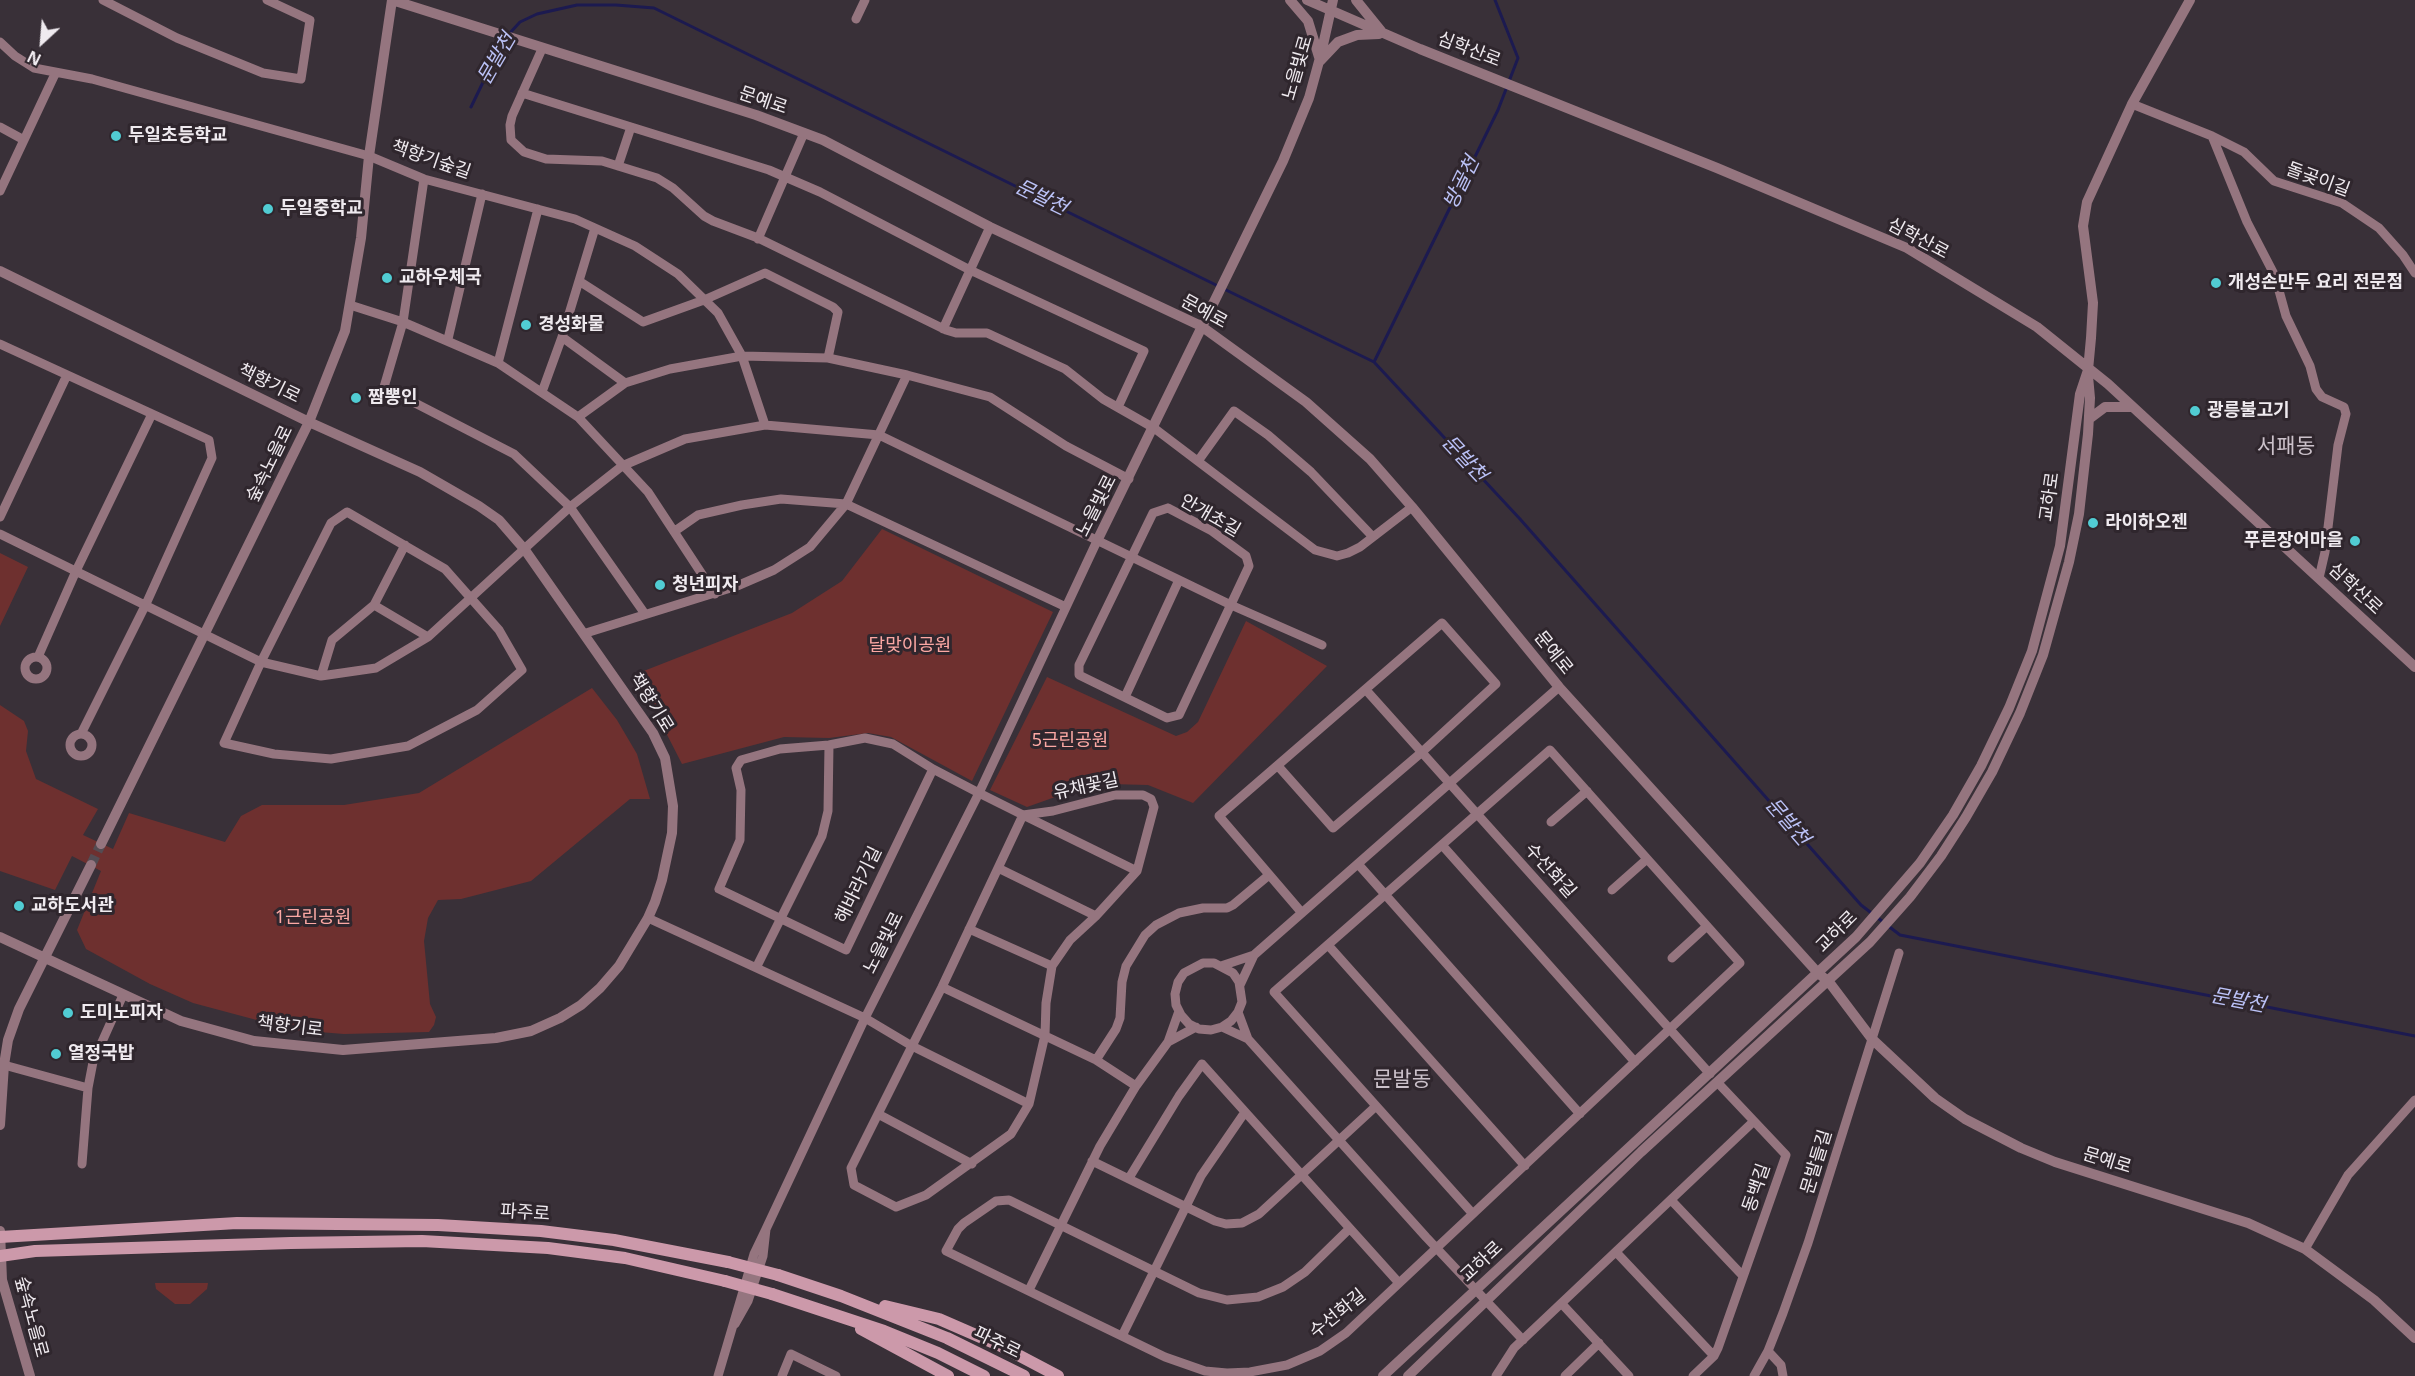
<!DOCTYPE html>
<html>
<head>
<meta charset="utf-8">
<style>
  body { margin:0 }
  #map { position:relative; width:2415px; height:1376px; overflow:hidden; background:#393038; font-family:"Noto Sans",sans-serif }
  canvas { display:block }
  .north { position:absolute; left:12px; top:12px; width:60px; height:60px; -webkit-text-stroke:4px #2f262d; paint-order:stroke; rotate:206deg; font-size:16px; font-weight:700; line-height:24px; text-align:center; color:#efeaef }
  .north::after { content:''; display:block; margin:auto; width:21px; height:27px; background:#efeaef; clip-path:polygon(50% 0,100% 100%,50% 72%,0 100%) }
</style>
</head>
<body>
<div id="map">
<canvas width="2415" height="1376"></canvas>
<div class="north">N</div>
</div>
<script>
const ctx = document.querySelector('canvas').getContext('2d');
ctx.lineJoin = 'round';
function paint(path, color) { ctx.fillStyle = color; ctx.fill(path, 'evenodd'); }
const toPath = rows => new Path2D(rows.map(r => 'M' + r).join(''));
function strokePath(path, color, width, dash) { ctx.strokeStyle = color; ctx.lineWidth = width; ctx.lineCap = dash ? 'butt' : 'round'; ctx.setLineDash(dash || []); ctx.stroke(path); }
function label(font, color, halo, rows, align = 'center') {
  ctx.font = font + ' "Noto Sans","Noto Sans KR",sans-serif'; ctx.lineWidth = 6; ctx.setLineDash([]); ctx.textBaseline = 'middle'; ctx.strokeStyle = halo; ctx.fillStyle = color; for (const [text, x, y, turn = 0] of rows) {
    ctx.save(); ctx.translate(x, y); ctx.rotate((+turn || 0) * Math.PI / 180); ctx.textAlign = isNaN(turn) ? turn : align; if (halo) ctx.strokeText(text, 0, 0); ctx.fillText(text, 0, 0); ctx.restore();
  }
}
const green = toPath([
  [882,529,1053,612,972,781,891,737,868,733,829,738,784,737,682,764,636,674,792,613,842,581],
  [0,553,28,567,0,626],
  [1246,621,1327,666,1193,803,1148,785,1109,784,1075,790,1027,807,990,790,1047,677,1176,736,1187,732,1198,722],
  [592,688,617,720,637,754,650,799,630,799,531,881,461,899,438,900,428,918,424,941,430,1004,436,1017,434,1025,429,1032,344,1034,294,1030,193,1003,150,984,86,949,77,930,101,871,72,856,55,890,0,871,0,705,24,721,28,731,26,751,36,779,98,809,83,835,113,849,129,813,225,842,241,816,262,805,344,805,419,793],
  [155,1283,208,1283,207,1289,190,1304,175,1304,156,1289]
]);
const stream = toPath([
  [509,34,520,22,537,14,577,5,616,5,654,8,1218,286],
  [471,107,504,39],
  [1224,289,1374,362,1520,519,1861,905,1900,935,2415,1036],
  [1374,362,1498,110,1518,58,1495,0]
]);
const tertiaryTunnel = toPath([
  [91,865,101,844]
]);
const minor = toPath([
  [103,0,177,38,263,73,301,79,310,20,267,0],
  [856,19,865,0],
  [0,42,15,56,34,68,92,79,369,156,424,179,575,219,635,246,678,274,718,313,742,356,765,425],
  [542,49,512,116,510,125,511,140,524,152,546,159,602,161,657,178,673,188,704,216,713,221,758,238,946,330,956,333,987,333,1065,369,1103,399,1154,428,1315,550,1337,556,1348,553,1360,547,1412,507],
  [522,93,769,170,820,192,970,270,1144,351,1118,407],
  [2132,104,2212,136,2244,152,2274,181,2342,203,2379,228,2403,255,2415,273],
  [0,127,24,140],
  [2212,136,2247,222,2275,276,2286,316,2310,366,2316,389,2322,397,2344,407,2346,414,2338,445,2325,552,2319,578],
  [618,166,631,127],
  [424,179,403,322,498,363,578,417,648,492,715,594],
  [0,191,55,74],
  [758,239,804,133],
  [579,281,643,322,704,300,765,273,833,307,838,312,828,358],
  [350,305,403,322,384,387,514,454,570,507,645,614],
  [943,329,990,227],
  [562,337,625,383],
  [448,339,482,194],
  [0,344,209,440,212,458,146,604,81,734],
  [498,363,538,209],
  [907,375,990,397,1066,446,1129,479],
  [542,392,562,337,595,228],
  [578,417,625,383,670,369,742,356,828,358,907,375,846,504,810,547,774,570,737,586,586,633],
  [1198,461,1234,411,1268,435,1311,472,1373,537],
  [1168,508,1212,531,1246,556,1249,566,1179,715,1167,718,1079,675,1079,665,1153,513,1168,508],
  [347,512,445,569,499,630,522,670,477,710,408,746,331,759,274,754,224,743,261,662,331,523,347,512],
  [0,517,67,375],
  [675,531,698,515,742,505,781,499,846,504,1066,607],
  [0,534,261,662,321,676,376,668,428,637,570,507,622,466,685,439,765,425,879,435,1231,605,1322,645],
  [374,605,428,637],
  '25 668a11 11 0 1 1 22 0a11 11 0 1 1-22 0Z',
  [38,657,76,571,152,414],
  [321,676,332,640,374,605,405,545],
  [1366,690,1710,1074],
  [1125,697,1179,580],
  '70 745a11 11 0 1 1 22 0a11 11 0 1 1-22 0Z',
  [865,738,893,744,933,769,846,950,719,889,740,840,741,790,736,768,741,760,780,749,829,745,865,738],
  [1278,766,1333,828,1422,752,1496,684,1442,623,1219,816,1302,913],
  [1551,822,1587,791],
  [1442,845,1635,1062],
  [1358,864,1580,1114],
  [998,868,1096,916],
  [1612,890,1647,859],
  [648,918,865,1018,912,1046,1029,1104,1011,1134,926,1195,896,1207,854,1185,851,1168,912,1046,942,987,1023,815,1053,811,1115,795,1143,795,1151,799,1154,807,1137,871,1023,815,979,793,933,769],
  [969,929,1052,966],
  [1328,945,1525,1166],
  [1254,955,1559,687],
  [1672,958,1707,926],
  [757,966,822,836,828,811,829,745],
  [1221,966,1254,955,1240,985],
  [942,987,1096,1060,1136,1086],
  [1179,1011,1168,1042,1196,1027],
  [1222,1027,1231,1021,1238,1012,1242,1002,1239,982,1233,973,1214,963,1203,963,1184,973,1178,982,1175,994,1176,1005,1181,1015,1189,1024,1199,1029,1211,1030,1222,1027,1248,1039,1238,1012],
  [1248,1039,1426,1237,1523,1340],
  [1096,1060,1116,1029,1120,1018,1122,982,1126,966,1145,935,1156,925,1179,913,1203,908,1227,908,1233,905,1269,875],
  [4,1065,88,1088],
  [1029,1104,1045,1035,1046,1003,1052,966,1070,940,1096,916,1137,871],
  [878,1114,972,1164],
  [1092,1161,1215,1221,1226,1224,1242,1223,1259,1214,1375,1107],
  [82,1164,88,1088,93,1062,123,995],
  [1129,1178,1179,1096,1202,1064,1399,1283],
  [1671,1200,1743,1276],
  [766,1229,865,1018,979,793,1097,541],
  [1349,1229,1305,1272,1283,1287,1258,1297,1227,1300,1199,1293,1009,1200,996,1201,964,1223,958,1229,946,1251,1165,1357,1205,1371,1227,1373,1250,1372,1287,1365,1320,1351,1346,1333,1740,963,1550,750,1274,992,1473,1214],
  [2305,1249,2348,1175,2415,1100],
  [1616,1252,1714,1356],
  [1029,1290,1100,1146,1136,1086,1168,1042],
  [1562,1304,1629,1376],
  [1122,1336,1201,1176,1245,1112],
  [1768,1351,1781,1365,1783,1376],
  [718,1376,754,1254,766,1229,763,1256,748,1301,735,1324],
  [782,1376,791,1354,836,1376],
  [1496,1376,1514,1348,1754,1121],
  [1565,1376,1599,1343],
  [1693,1376,1714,1356,1718,1348,1786,1155,1718,1083],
  [1754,1376,1768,1351,1783,1313,1808,1243,1899,953]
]);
const tertiary = toPath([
  [1290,0,1308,21,1319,57],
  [1307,0,1420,49,1717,168,1907,248,2037,327,2108,384,2415,667],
  [1356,0,1381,31],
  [1320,61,1338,42,1357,35,1379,34],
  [0,271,309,422,420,472,479,506,499,520,525,550,653,733,665,758,673,806,672,833,662,880,655,902,648,918,619,966,600,988,581,1005,560,1018,531,1031,496,1038,343,1050,254,1041,181,1021,0,937],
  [2089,419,2105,407,2132,407],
  [1097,541,1283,161,1309,98,1321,54,1333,0],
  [101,844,309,422,345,331,361,238,369,156,392,0,756,115,823,140,990,227,1201,326,1306,402,1370,459,1412,507,1559,687,1818,973,1829,982,1872,1039,1935,1098,1965,1119,2021,1148,2055,1162,2248,1223,2305,1249,2374,1300,2415,1338],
  [0,1125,4,1065,8,1040,19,1009,91,865],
  [0,1231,2,1280,30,1376],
  [1383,1376,1856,937,1920,863,1953,815,1981,766,2009,708,2032,651,2060,546,2080,394,2088,370,2091,338,2093,303,2083,226,2087,202,2132,104,2190,0],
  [1408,1376,1641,1152,1870,942,1910,897,1941,856,1966,817,1992,772,2020,713,2043,655,2069,562,2079,514,2088,434,2090,398,2088,376]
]);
const secondary = toPath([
  [0,1237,237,1223,438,1225,541,1231,614,1240,728,1262],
  [0,1256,35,1251,291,1243,422,1241,548,1248,625,1258,725,1281],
  [778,1275,841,1296,947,1338,1024,1376],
  [772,1294,884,1331,938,1353,984,1376],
  [885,1306,939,1319,1001,1346,1058,1376],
  [861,1329,948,1376]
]);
const secondaryBridge = toPath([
  [728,1262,778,1275],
  [725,1281,772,1294]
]);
const markers = [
  [116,136,6,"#51ccd3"],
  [268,209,6,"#51ccd3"],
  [387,278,6,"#51ccd3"],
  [2216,283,6,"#51ccd3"],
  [526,325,6,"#51ccd3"],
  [356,398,6,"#51ccd3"],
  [2195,411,6,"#51ccd3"],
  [2093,523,6,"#51ccd3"],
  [2355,541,6,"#51ccd3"],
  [660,585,6,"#51ccd3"],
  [19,906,6,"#51ccd3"],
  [68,1013,6,"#51ccd3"],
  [56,1054,6,"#51ccd3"]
];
const streetNames = [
  ["심학산로",1469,50,21],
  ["노을빛로",1298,68,-74],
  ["문예로",763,101,19],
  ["책향기숲길",431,160,19],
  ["돌곶이길",2318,180,20],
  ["심학산로",1918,239,28],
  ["문예로",1204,312,29],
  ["책향기로",269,384,26],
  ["숲속노을로",270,464,-64],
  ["교하로",2050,497,-82],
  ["노을빛로",1097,506,-63],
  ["안개초길",1210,516,30],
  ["심학산로",2355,589,43],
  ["문예로",1553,653,51],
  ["책향기로",651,703,58],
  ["유채꽃길",1086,787,-12],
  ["수선화길",1550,871,48],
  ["해바라기길",859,885,-64],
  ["교하로",1837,932,-45],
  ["노을빛로",884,943,-63],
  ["책향기로",290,1027,7],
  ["문예로",2107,1161,17],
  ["문발들길",1817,1162,-73],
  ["동백길",1757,1188,-71],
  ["파주로",525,1213,4],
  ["교하로",1482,1262,-43],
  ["수선화길",1338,1314,-39],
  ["숲속노을로",31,1317,75],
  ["파주로",997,1343,26]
];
const poiNames = [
  ["두일초등학교",128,136],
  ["두일중학교",280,209],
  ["교하우체국",399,278],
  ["개성손만두 요리 전문점",2228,283],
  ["경성화물",538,325],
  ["짬뽕인",368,398],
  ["광릉불고기",2207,411],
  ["라이하오젠",2105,523],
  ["푸른장어마을",2343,541,"right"],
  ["청년피자",672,585],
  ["교하도서관",31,906],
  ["도미노피자",80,1013],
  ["열정국밥",68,1054]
];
const parkNames = [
  ["달맞이공원",910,646],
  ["5근린공원",1070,741],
  ["1근린공원",313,918]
];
const waterNames = [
  ["문발천",497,59,-60],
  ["방골천",1462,183,-64],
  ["문발천",1041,198,26],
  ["문발천",1464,459,47],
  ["문발천",1787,822,49],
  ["문발천",2238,1001,11]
];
const quarterNames = [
  ["서패동",2286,447],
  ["문발동",1402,1080]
];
paint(green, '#6e302f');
strokePath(stream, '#1c1a50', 3);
strokePath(tertiaryTunnel, '#544c53', 10, [10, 5]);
strokePath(minor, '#95757f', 9);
strokePath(tertiary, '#95757f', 10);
strokePath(secondary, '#c9a', 12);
strokePath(secondaryBridge, '#c9a', 12);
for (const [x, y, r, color] of markers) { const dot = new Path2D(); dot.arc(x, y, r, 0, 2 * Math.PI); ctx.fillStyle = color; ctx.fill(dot); strokePath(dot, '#2f262d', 2); }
label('18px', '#efeaef', '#2f262d', streetNames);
label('bold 18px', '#efeaef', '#2f262d', poiNames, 'left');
label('18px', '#fca8a4', '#2f262d', parkNames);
label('italic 20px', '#bbc2f7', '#2f262d', waterNames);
label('21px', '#cbc1ca', '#2f262d', quarterNames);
</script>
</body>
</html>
